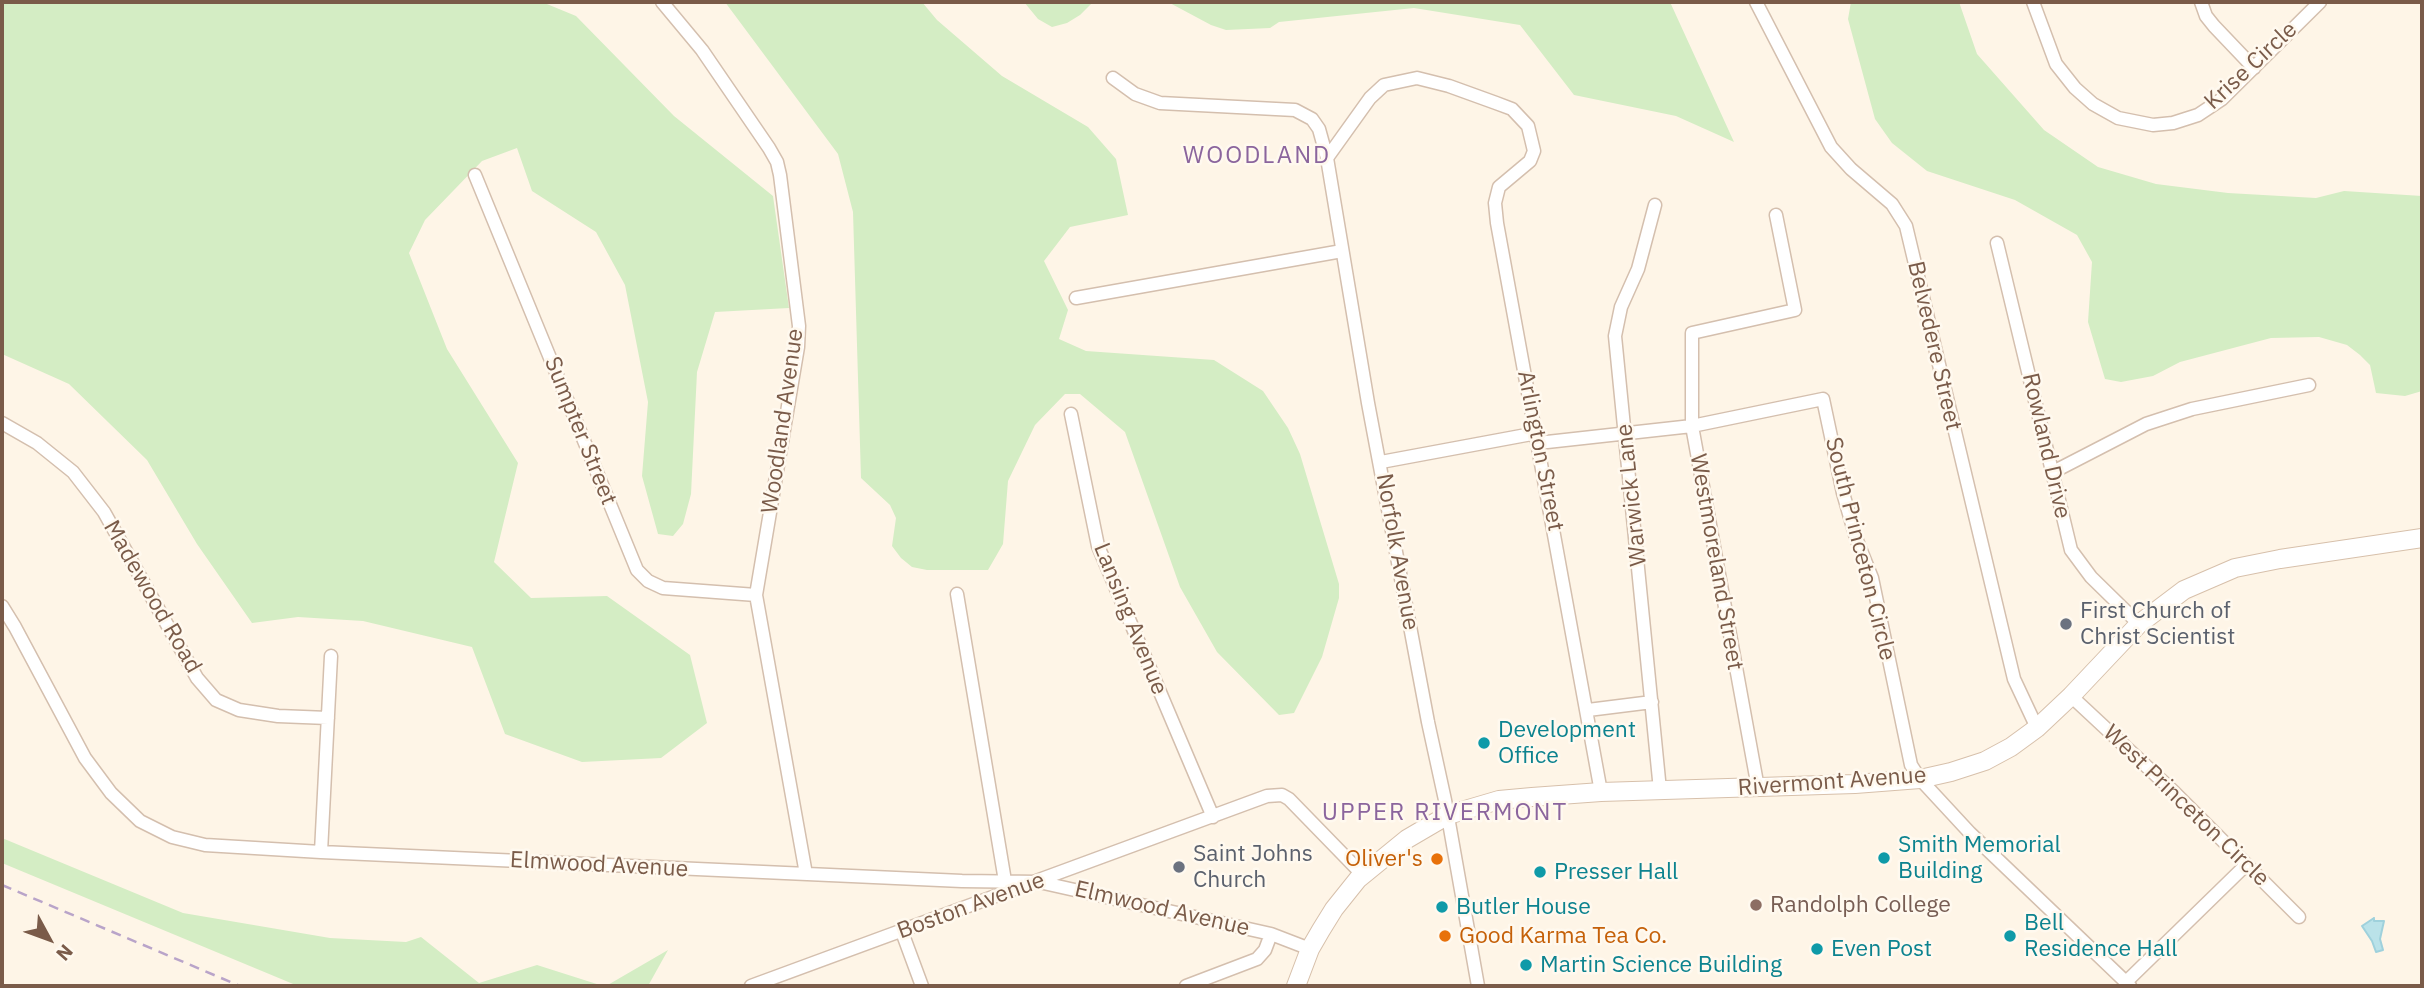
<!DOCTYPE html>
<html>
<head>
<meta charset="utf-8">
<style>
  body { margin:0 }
  #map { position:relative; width:2424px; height:988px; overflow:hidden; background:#fef5e7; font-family:"IBM Plex Sans",sans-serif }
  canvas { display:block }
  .frame { position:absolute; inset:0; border:4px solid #7a5b49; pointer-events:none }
  .north { position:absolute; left:14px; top:904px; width:70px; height:70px; -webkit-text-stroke:5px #fff9ef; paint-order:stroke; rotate:131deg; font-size:19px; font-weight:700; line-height:28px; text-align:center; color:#7a5b49 }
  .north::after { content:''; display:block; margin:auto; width:24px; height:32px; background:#7a5b49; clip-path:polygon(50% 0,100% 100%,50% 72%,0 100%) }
</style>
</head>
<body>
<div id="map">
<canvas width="2424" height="988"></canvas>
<div class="frame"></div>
<div class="north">N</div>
</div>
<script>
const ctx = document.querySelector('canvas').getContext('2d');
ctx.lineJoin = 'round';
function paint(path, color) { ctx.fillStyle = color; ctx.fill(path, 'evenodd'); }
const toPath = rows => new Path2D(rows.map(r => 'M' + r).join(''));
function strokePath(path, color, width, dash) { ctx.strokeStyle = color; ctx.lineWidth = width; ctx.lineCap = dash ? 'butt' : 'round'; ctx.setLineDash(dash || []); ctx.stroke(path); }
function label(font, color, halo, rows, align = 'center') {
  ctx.font = font + ' "IBM Plex Sans",sans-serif'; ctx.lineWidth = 5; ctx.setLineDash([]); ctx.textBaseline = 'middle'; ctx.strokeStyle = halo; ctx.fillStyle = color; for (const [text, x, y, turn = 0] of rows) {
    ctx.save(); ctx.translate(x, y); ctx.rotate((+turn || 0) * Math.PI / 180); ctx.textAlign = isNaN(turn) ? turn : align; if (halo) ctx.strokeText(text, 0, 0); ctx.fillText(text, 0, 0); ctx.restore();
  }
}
const green = toPath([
  [2,2,542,2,576,16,674,116,773,196,789,308,715,312,697,372,691,494,683,524,673,536,658,534,642,476,648,402,625,285,596,232,532,191,517,148,482,161,425,220,409,253,447,349,518,463,494,562,531,598,607,596,690,655,707,723,661,758,582,762,505,734,472,647,363,621,298,617,252,623,197,544,147,460,69,384,2,354],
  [725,2,922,2,937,20,1002,76,1088,127,1116,159,1128,215,1070,227,1044,261,1068,310,1059,339,1086,351,1214,360,1263,391,1288,428,1300,454,1339,584,1339,598,1322,657,1294,713,1279,715,1217,652,1180,587,1125,432,1080,394,1065,394,1035,425,1008,481,1003,544,988,570,927,570,912,567,901,558,892,546,896,518,890,505,861,478,853,212,838,154],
  [1024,2,1093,2,1080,15,1067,23,1052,27,1038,19],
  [1168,2,1670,2,1734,142,1676,116,1574,95,1520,25,1414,8,1279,22,1270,28,1226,30,1211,25],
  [1851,2,1959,2,1977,54,2044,130,2098,167,2156,184,2228,193,2316,198,2344,191,2422,196,2422,391,2405,396,2376,393,2370,365,2360,355,2347,345,2319,337,2271,338,2180,362,2153,376,2121,382,2105,379,2088,322,2092,262,2077,235,2015,200,1927,171,1892,143,1875,119,1848,19],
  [2,838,183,913,330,938,406,942,421,937,479,983,537,965,603,986,298,986,2,863],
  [668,950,648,986,606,986]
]);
const water = toPath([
  [2374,918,2374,921,2384,921,2380,939,2383,950,2376,952,2372,941,2362,926,2374,918]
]);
const minor = toPath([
  [662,2,702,50,769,148,777,162,780,175,799,326,798,347,756,595,806,874],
  [1756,2,1831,147,1851,169,1892,204,1906,226,2014,679,2037,728],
  [2033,2,2056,64,2075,88,2093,104,2118,118,2153,125,2173,123,2198,115,2222,99,2320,2],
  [2201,2,2206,16,2214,26,2254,68],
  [1113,78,1135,94,1160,103,1295,110,1312,119,1319,129,1327,158,1368,403,1428,722,1445,800,1478,986],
  [1327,158,1370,98,1384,85,1417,78,1449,86,1496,103,1512,109,1528,126,1534,151,1530,161,1499,187,1495,203,1497,223,1601,792],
  [475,175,637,570,648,581,663,588,756,595],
  [1655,205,1638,269,1621,307,1615,336,1660,790],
  [1997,243,2071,550,2091,577,2139,624],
  [1076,298,1342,251],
  [1071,414,1098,546,1213,817],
  [2,423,37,443,73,472,104,512,197,678,216,700,239,710,278,716,328,718],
  [1538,443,1692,426,1823,399,1843,493,1856,538,1872,578,1911,765,1920,779,1970,833,2130,986],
  [1381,462,1537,433],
  [2053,472,2146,424,2192,409,2309,385],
  [957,594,1005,881],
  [2,606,15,627,85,758,111,793,140,821,172,837,205,845,321,852,962,881,1039,882,1271,934,1310,949],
  [2071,696,2174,792,2299,917],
  [1588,710,1652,702],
  [1758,788,1692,426,1692,333,1795,310,1776,215],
  [321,852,331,656],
  [902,932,922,986],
  [2126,982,2246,865],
  [751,986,1267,796,1282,795,1289,799,1362,874],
  [1186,986,1257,959,1265,950,1271,934]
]);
const secondary = toPath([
  [1296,986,1310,949,1321,930,1334,909,1358,879,1407,839,1448,815,1499,800,1532,797,1601,792,1855,784,1920,779,1951,772,1985,761,2011,747,2037,728,2071,696,2139,624,2184,590,2235,568,2280,559,2422,538]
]);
const rail = toPath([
  [2,885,240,986]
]);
const markers = [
  [2066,624,7,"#6b7280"],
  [1484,743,7,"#0f9aa8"],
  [1884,858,7,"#0f9aa8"],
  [1437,859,7,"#e8710a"],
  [1179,867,7,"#6b7280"],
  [1540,872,7,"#0f9aa8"],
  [1756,905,7,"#8d6e63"],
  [1442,907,7,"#0f9aa8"],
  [1445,936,7,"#e8710a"],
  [2010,936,7,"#0f9aa8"],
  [1817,949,7,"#0f9aa8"],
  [1526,965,7,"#0f9aa8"]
];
const streetNames = [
  ["Krise Circle",2251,66,-43],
  ["Belvedere Street",1934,346,77],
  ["Woodland Avenue",783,421,-82],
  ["Sumpter Street",580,431,68],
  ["Rowland Drive",2046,446,77],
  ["Arlington Street",1540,451,79],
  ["Warwick Lane",1632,495,-96],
  ["South Princeton Circle",1860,549,76],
  ["Norfolk Avenue",1397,552,80],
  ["Westmoreland Street",1716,562,80],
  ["Madewood Road",152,597,60],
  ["Lansing Avenue",1130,619,68],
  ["Rivermont Avenue",1832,782,-4],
  ["West Princeton Circle",2186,806,44],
  ["Elmwood Avenue",599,865,3],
  ["Boston Avenue",971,906,-20],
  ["Elmwood Avenue",1162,909,13]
];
const worshipNames = [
  ["First Church of",2080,611],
  ["Christ Scientist",2080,637],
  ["Saint Johns",1193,854],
  ["Church",1193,880]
];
const cultureNames = [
  ["Development",1498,730],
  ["Office",1498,756],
  ["Smith Memorial",1898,845],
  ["Building",1898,871],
  ["Presser Hall",1554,872],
  ["Butler House",1456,907],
  ["Bell",2024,923],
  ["Residence Hall",2024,949],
  ["Even Post",1831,949],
  ["Martin Science Building",1540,965]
];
const foodNames = [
  ["Oliver's",1423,859],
  ["Good Karma Tea Co.",1459,936,"left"]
];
const educationNames = [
  ["Randolph College",1770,905]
];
const neighbourhoodNames = [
  ["WOODLAND",1257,156],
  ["UPPER RIVERMONT",1445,813]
];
paint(green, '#d4edc4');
paint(water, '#bae2e9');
strokePath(water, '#9fd1dc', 2);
strokePath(minor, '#d4bfae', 15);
strokePath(secondary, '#d7c0ab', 20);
strokePath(minor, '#fff', 12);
strokePath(secondary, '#fff', 18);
strokePath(rail, '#b9a4c9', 2.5, [10, 7]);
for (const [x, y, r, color] of markers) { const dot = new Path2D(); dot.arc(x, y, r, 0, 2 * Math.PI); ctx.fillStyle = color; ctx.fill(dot); strokePath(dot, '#fff9ef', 2.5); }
label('23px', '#7a5b49', '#fff9ef', streetNames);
label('23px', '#5b616d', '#fff9ef', worshipNames, 'left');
label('23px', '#0d838f', '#fff9ef', cultureNames, 'left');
label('23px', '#c56008', '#fff9ef', foodNames, 'right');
label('23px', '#785e54', '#fff9ef', educationNames, 'left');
ctx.letterSpacing = '2px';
label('24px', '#8b659d', '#fff9ef', neighbourhoodNames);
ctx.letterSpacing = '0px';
</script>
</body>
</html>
